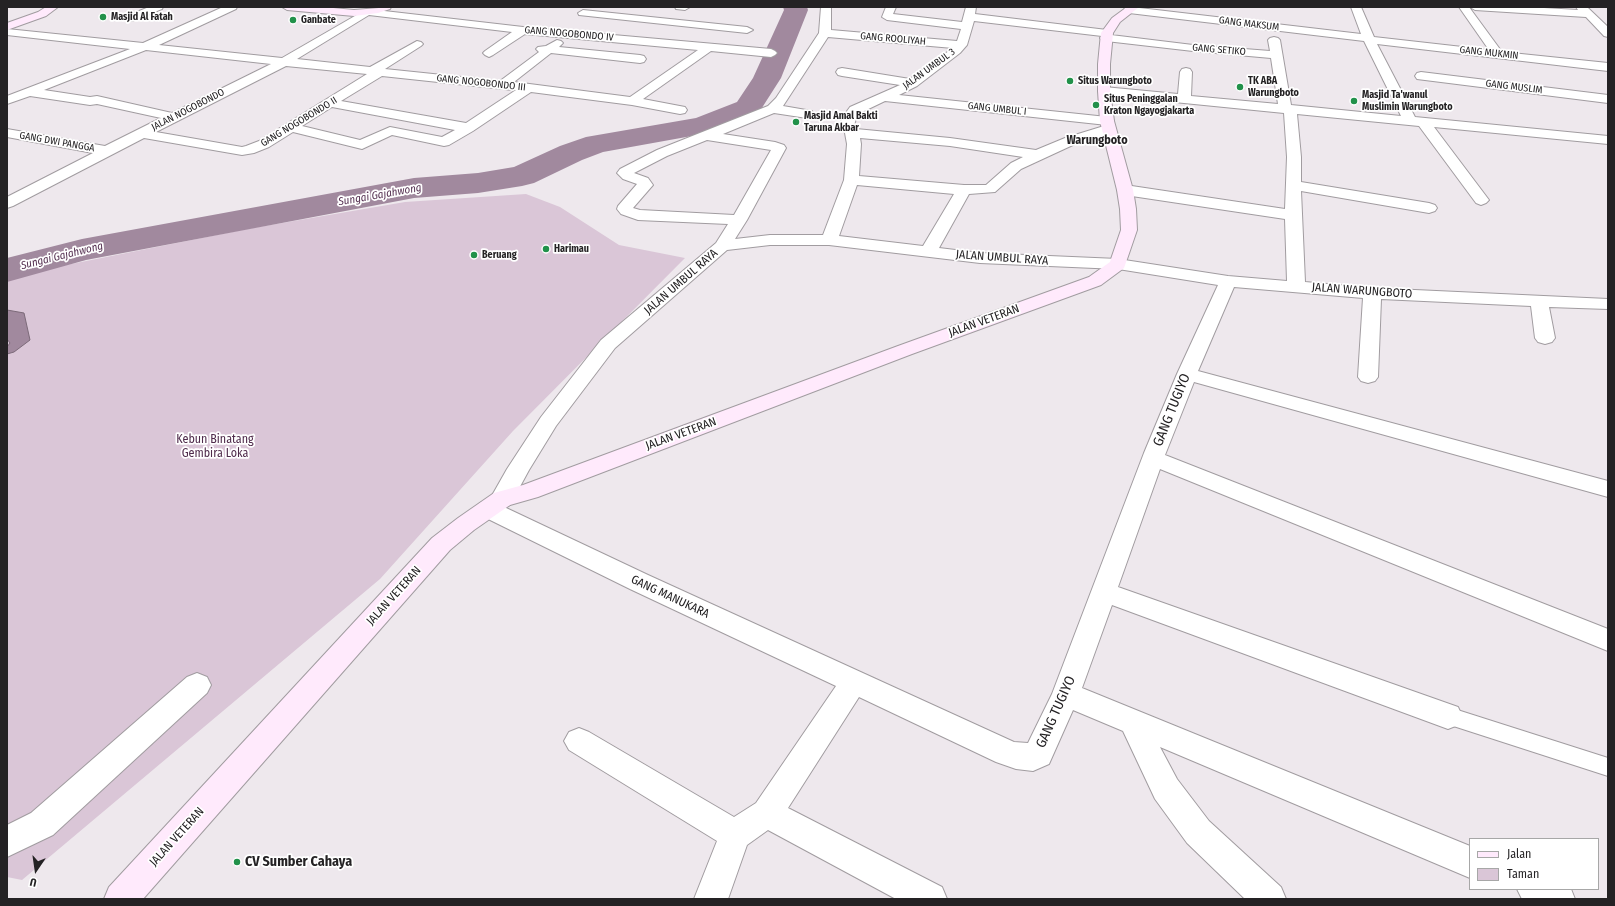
<!DOCTYPE html>
<html>
<head>
<meta charset="utf-8">
<style>
  body { margin:0 }
  #map { position:relative; width:1615px; height:906px; overflow:hidden; background:#eee8ed; font-family:"Fira Sans Condensed",sans-serif }
  canvas { display:block }
  .frame { position:absolute; inset:0; border:8px solid #242224; pointer-events:none }
  .legend { position:absolute; left:1469px; top:838px; width:130px; height:52px; box-sizing:border-box; background:#fff; border:1px solid #a7a7a7; margin:0; padding:5px 7px; list-style:none; font-size:12px; color:#242224 }
  .legend li { display:flex; align-items:center; gap:8px; height:20px }
  .legend b { width:20px; border:1px solid #a7a7a7 }
  .north { position:absolute; left:16px; top:850px; width:40px; height:40px; -webkit-text-stroke:3px #fff; paint-order:stroke; rotate:193deg; font-size:11px; font-weight:700; line-height:16px; text-align:center; color:#242224 }
  .north::after { content:''; display:block; margin:auto; width:14px; height:18px; background:#242224; clip-path:polygon(50% 0,100% 100%,50% 72%,0 100%) }
</style>
</head>
<body>
<div id="map">
<canvas width="1615" height="906"></canvas>
<div class="frame"></div>
<ul class="legend">
<li><b style="height:5px;background:#ffeafc"></b>Jalan</li>
<li><b style="height:11px;background:#dac6d7"></b>Taman</li>
</ul>
<div class="north">U</div>
</div>
<script>
const ctx = document.querySelector('canvas').getContext('2d');
ctx.lineJoin = 'round';
function paint(path, color) { ctx.fillStyle = color; ctx.fill(path, 'evenodd'); }
const toPath = rows => new Path2D(rows.map(r => 'M' + r).join(''));
function strokePath(path, color, width, dash) { ctx.strokeStyle = color; ctx.lineWidth = width; ctx.lineCap = dash ? 'butt' : 'round'; ctx.setLineDash(dash || []); ctx.stroke(path); }
function label(font, color, halo, rows, align = 'center') {
  ctx.font = font + ' "Fira Sans Condensed",sans-serif'; ctx.lineWidth = 3.5; ctx.setLineDash([]); ctx.textBaseline = 'middle'; ctx.strokeStyle = halo; ctx.fillStyle = color; for (const [text, x, y, turn = 0] of rows) {
    ctx.save(); ctx.translate(x, y); ctx.rotate((+turn || 0) * Math.PI / 180); ctx.textAlign = isNaN(turn) ? turn : align; if (halo) ctx.strokeText(text, 0, 0); ctx.fillText(text, 0, 0); ctx.restore();
  }
}
const green = toPath([
  [526,194,560,207,619,245,685,258,513,431,380,579,22,880,7,877,7,275,36,271,247,229,405,202]
]);
const water = toPath([
  [7,310,24,313,30,340,14,352,7,354,7,347,10,343,7,339,7,310]
]);
const river = toPath([
  [783,7,807,7,808,10,781,78,758,114,714,132,603,152,582,160,534,183,522,186,478,193,414,198,86,260,7,282,7,258,82,239,414,178,478,173,514,167,560,146,586,137,696,118,737,102,753,78,784,10,783,7]
]);
const lane = toPath([
  [1448,707,1608,758,1608,776,1441,722,1438,716,1441,710,1448,707]
]);
const street = toPath([
  [149,7,163,7,162,9,135,20,131,21,126,18,127,16,149,7],
  [223,7,237,7,236,9,159,45,282,58,367,9,523,27,771,49,775,51,777,53,775,55,771,57,711,51,643,99,685,107,687,110,685,113,680,114,632,105,531,92,473,131,449,145,444,146,392,135,362,149,293,132,269,147,254,153,242,155,144,138,13,206,7,208,7,197,93,153,7,137,7,129,105,146,161,118,97,104,90,105,30,96,7,104,7,96,130,49,7,35,7,29,143,43,223,7],
  [369,15,512,32,485,51,483,53,485,55,489,57,493,55,525,34,698,50,630,97,514,82,551,53,640,63,644,62,646,59,644,56,640,55,559,47,563,43,561,41,557,40,546,46,538,47,536,49,539,52,500,81,385,69,421,46,423,44,421,42,417,41,370,67,297,59,369,15],
  [146,50,271,64,172,113,97,96,90,97,44,90,146,50],
  [286,66,367,74,259,141,246,146,242,147,156,132,286,66],
  [382,76,513,90,516,90,466,123,341,101,382,76],
  [332,107,455,130,442,137,390,127,360,140,302,126,332,107],
  [675,7,690,7,685,10,676,9,675,7],
  [821,7,831,7,831,30,957,41,961,29,887,20,882,17,886,7,896,7,893,14,962,22,966,7,976,7,975,14,1107,30,1111,31,1113,33,1111,35,1193,45,1270,51,1268,40,1270,38,1274,37,1278,38,1280,40,1291,105,1401,116,1364,41,1129,13,1124,10,1125,8,1131,7,1361,34,1351,7,1361,7,1374,37,1489,50,1459,7,1469,7,1502,52,1608,63,1608,71,1377,44,1415,117,1608,136,1608,144,1434,127,1489,200,1486,203,1481,205,1476,203,1419,126,1297,114,1301,157,1301,182,1429,203,1435,205,1437,208,1435,211,1429,213,1301,191,1305,282,1372,288,1608,299,1608,309,1549,307,1555,338,1552,342,1545,344,1538,342,1535,338,1531,306,1381,299,1378,377,1375,381,1368,383,1361,381,1358,377,1363,298,1234,287,1198,371,1608,481,1608,497,1194,382,1165,455,1608,629,1608,651,1160,469,1118,587,1458,707,1462,716,1458,725,1448,729,1112,605,1082,688,1470,846,1470,878,1160,747,1177,779,1209,821,1281,887,1286,899,1245,899,1187,843,1155,799,1123,731,1073,710,1049,764,1033,771,1016,769,996,762,859,697,788,808,942,887,947,899,896,899,768,830,747,845,728,899,694,899,717,841,569,750,564,741,569,732,579,728,589,732,734,817,756,803,836,686,630,589,480,515,476,509,480,503,488,501,492,502,490,499,507,469,541,417,601,340,716,243,728,224,638,220,621,214,617,209,618,206,637,184,623,179,617,173,620,169,657,150,768,106,776,98,819,33,821,7],
  [974,21,1102,36,1100,38,1102,40,1106,41,1193,51,1271,58,1278,104,1191,96,1192,72,1190,69,1186,68,1182,69,1180,72,1178,94,1104,87,1100,88,1098,91,1100,94,1104,95,1284,113,1287,157,1285,209,1125,185,1120,187,1117,190,1120,193,1125,195,1285,219,1287,281,1228,276,1118,259,980,253,939,248,969,194,995,192,1021,169,1075,144,1114,132,1116,129,1114,126,1109,125,1104,126,1065,138,1036,150,950,138,856,129,854,126,856,118,860,113,885,101,1107,125,1112,124,1114,121,1112,118,1107,117,899,95,917,86,960,53,967,45,974,21],
  [828,37,953,48,910,79,842,68,838,69,836,72,838,75,842,76,900,85,850,107,842,118,840,126,845,133,847,144,844,180,823,235,770,235,735,239,747,220,786,148,784,145,775,142,723,134,774,113,807,118,812,117,814,114,812,111,783,106,828,37],
  [860,138,950,146,1023,157,1011,163,986,185,964,185,859,176,861,144,860,138],
  [707,140,771,150,734,215,640,210,633,208,653,185,648,178,634,173,667,156,707,140],
  [857,185,954,194,923,246,839,236,857,185],
  [770,245,829,245,980,263,1118,269,1218,285,1177,374,1144,453,1052,694,1028,743,1014,742,648,575,504,507,510,505,529,470,556,426,615,348,727,250,770,245],
  [1470,7,1527,7,1578,10,1576,7,1587,7,1608,27,1608,37,1604,36,1586,17,1475,10,1470,7],
  [583,10,747,27,753,30,747,33,579,15,578,13,583,10],
  [1421,72,1608,95,1608,103,1417,79,1415,76,1417,73,1421,72],
  [197,673,207,677,211,685,207,693,53,835,7,857,7,825,31,813,187,677,197,673],
  [1517,889,1571,889,1575,899,1522,899,1517,889]
]);
const secondary = toPath([
  [46,7,58,7,46,16,7,30,7,23,38,12,46,7],
  [282,7,323,7,354,10,391,7,390,9,378,13,354,16,287,10,282,7],
  [1127,7,1139,7,1120,22,1113,33,1110,64,1110,91,1114,121,1133,190,1136,209,1137,230,1124,268,1101,285,912,354,538,497,510,505,474,530,450,550,143,899,104,899,109,887,432,538,458,518,494,493,523,485,898,346,1089,277,1110,262,1121,230,1120,209,1117,190,1100,121,1098,91,1098,64,1101,33,1112,18,1127,7]
]);
const markers = [
  [103,17,4,"#21914a"],
  [293,20,4,"#21914a"],
  [1070,81,4,"#21914a"],
  [1240,87,4,"#21914a"],
  [1354,101,4,"#21914a"],
  [1096,105,4,"#21914a"],
  [796,122,4,"#21914a"],
  [546,249,4,"#21914a"],
  [474,255,4,"#21914a"],
  [237,862,4,"#21914a"]
];
const farPoinames = [
  ["Masjid Al Fatah",111,17],
  ["Ganbate",301,20],
  ["Situs Warungboto",1078,81],
  ["TK ABA",1248,81],
  ["Warungboto",1248,93],
  ["Masjid Ta'wanul",1362,95],
  ["Muslimin Warungboto",1362,107],
  ["Situs Peninggalan",1104,99],
  ["Kraton Ngayogjakarta",1104,111],
  ["Masjid Amal Bakti",804,116],
  ["Taruna Akbar",804,128],
  ["Harimau",554,249],
  ["Beruang",482,255]
];
const farStreetnames = [
  ["GANG MAKSUM",1249,24,7],
  ["GANG NOGOBONDO IV",569,34,5],
  ["GANG ROOLIYAH",893,39,5],
  ["GANG SETIKO",1219,50,5],
  ["GANG MUKMIN",1489,53,6],
  ["JALAN UMBUL 3",929,69,-36],
  ["GANG NOGOBONDO III",481,83,6],
  ["GANG MUSLIM",1514,87,7],
  ["GANG UMBUL I",997,109,6],
  ["JALAN NOGOBONDO",188,110,-27],
  ["GANG NOGOBONDO II",299,122,-31],
  ["GANG DWI PANGGA",57,142,10]
];
const farWaternames = [
  ["Sungai Gajahwong",380,195,-10],
  ["Sungai Gajahwong",62,256,-14]
];
const farQuarternames = [
  ["Warungboto",1097,141]
];
const streetNames = [
  ["JALAN UMBUL RAYA",1002,258,4],
  ["JALAN UMBUL RAYA",681,282,-41],
  ["JALAN WARUNGBOTO",1362,291,4],
  ["JALAN VETERAN",984,321,-20],
  ["JALAN VETERAN",681,434,-20],
  ["JALAN VETERAN",394,596,-48],
  ["GANG MANUKARA",670,597,25],
  ["JALAN VETERAN",177,837,-48]
];
const parkNames = [
  ["Kebun Binatang",215,440],
  ["Gembira Loka",215,454]
];
const nearStreetnames = [
  ["GANG TUGIYO",1172,410,-68],
  ["GANG TUGIYO",1056,712,-66]
];
const nearPoinames = [
  ["CV Sumber Cahaya",245,862]
];
paint(green, '#dac6d7');
paint(water, '#a1899e');
strokePath(water, '#7c6a79', 1);
paint(river, '#a1899e');
strokePath(lane, '#a19ca0', 2);
strokePath(street, '#a19ca0', 2);
strokePath(secondary, '#a19ca0', 2);
paint(lane, '#fff');
paint(street, '#fff');
paint(secondary, '#ffeafc');
for (const [x, y, r, color] of markers) { const dot = new Path2D(); dot.arc(x, y, r, 0, 2 * Math.PI); ctx.fillStyle = color; ctx.fill(dot); strokePath(dot, '#fff', 1.5); }
label('bold 10px', '#242224', '#fff', farPoinames, 'left');
label('10px', '#242224', '#fff', farStreetnames);
label('italic 11px', '#553051', '#fff', farWaternames);
label('bold 12px', '#242224', '#fff', farQuarternames);
label('12px', '#242224', '#fff', streetNames);
label('12px', '#4f2b4b', '#fff', parkNames);
label('14px', '#242224', '#fff', nearStreetnames);
label('bold 14px', '#242224', '#fff', nearPoinames, 'left');
</script>
</body>
</html>
